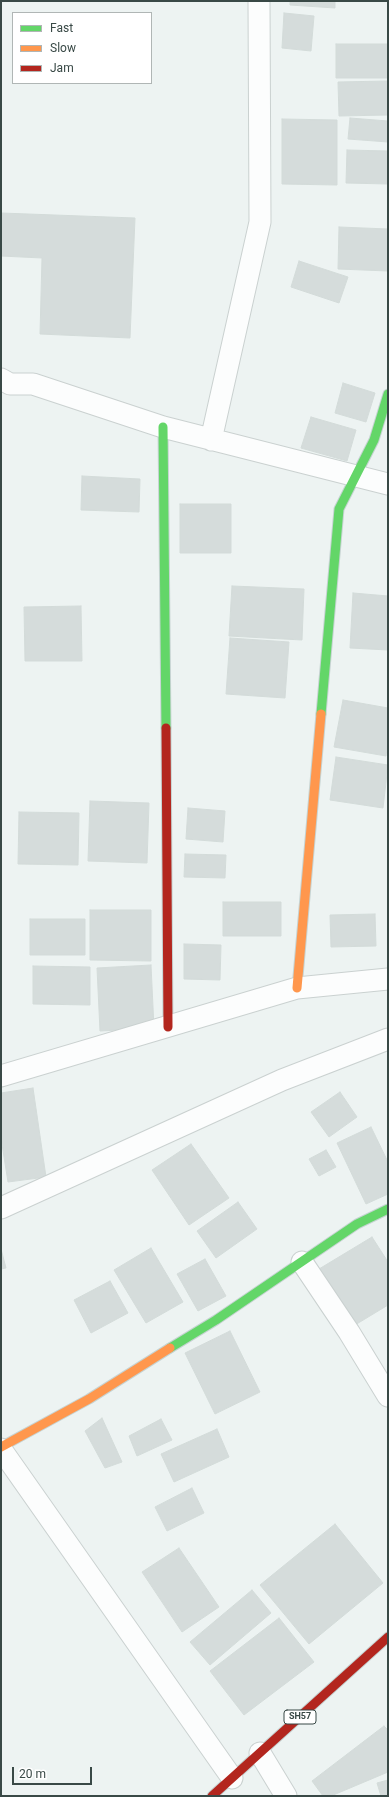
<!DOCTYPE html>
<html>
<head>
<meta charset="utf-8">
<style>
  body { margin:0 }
  #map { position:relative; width:389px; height:1797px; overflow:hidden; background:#edf3f2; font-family:Roboto,sans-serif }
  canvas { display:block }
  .frame { position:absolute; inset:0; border:2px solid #394946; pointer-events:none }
  .legend { position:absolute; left:12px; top:12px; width:140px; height:72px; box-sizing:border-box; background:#fff; border:1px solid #b0b6b5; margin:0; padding:5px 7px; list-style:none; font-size:12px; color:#394946 }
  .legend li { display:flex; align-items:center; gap:8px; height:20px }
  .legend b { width:20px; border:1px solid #b0b6b5 }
  .scale { position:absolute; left:12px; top:1767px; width:80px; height:18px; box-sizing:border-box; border:2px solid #394946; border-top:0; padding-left:5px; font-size:12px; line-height:14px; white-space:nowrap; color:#394946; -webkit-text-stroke:3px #fff; paint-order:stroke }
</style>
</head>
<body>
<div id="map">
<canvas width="389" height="1797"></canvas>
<div class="frame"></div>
<ul class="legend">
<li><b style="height:5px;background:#63d668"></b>Fast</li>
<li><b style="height:5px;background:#ff974d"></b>Slow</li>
<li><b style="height:5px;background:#b3261e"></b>Jam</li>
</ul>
<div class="scale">20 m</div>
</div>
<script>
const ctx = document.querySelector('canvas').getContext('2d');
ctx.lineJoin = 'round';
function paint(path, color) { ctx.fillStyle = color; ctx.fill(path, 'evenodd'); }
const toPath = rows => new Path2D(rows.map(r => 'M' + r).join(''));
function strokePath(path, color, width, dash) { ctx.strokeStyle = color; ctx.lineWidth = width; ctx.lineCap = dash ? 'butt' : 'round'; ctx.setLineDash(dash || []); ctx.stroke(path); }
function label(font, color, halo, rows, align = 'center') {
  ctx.font = font + ' Roboto,sans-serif'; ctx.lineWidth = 3; ctx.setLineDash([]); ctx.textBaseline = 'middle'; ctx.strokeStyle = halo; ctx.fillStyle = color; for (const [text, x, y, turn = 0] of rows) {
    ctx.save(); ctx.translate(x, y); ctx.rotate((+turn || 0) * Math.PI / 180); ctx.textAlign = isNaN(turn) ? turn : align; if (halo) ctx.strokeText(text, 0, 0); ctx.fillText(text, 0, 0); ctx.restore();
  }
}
const building = toPath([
  [290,1,335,1,335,8,290,5,290,1],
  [284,13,314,16,311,51,282,48,284,13],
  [336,44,388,44,388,78,336,78,336,44],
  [388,81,388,115,339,116,338,82,388,81],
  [350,118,388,121,388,142,348,139,350,118],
  [282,119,337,120,337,185,282,184,282,119],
  [347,150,388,151,388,184,346,183,347,150],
  [1,213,135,218,130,338,40,334,42,258,1,256,1,213],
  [339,227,388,229,388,271,338,269,339,227],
  [299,261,348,277,339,303,291,287,299,261],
  [343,383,375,393,366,422,335,413,343,383],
  [311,417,356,430,347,461,301,448,311,417],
  [82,476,140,479,139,512,81,510,82,476],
  [180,504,231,504,231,553,180,553,180,504],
  [232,586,304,589,302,640,229,636,232,586],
  [353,593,388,596,388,650,350,648,353,593],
  [81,606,82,661,25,661,24,607,81,606],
  [230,638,289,642,285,698,226,694,230,638],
  [343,700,388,708,388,742,386,756,334,747,343,700],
  [336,757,388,765,383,808,330,800,336,757],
  [90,801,149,803,147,863,88,861,90,801],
  [188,808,225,811,223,842,186,839,188,808],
  [19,812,79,813,78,865,18,864,19,812],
  [185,854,226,855,225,878,184,877,185,854],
  [223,902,281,902,281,936,223,936,223,902],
  [90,910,151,910,151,961,90,960,90,910],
  [375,914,376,946,331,947,330,915,375,914],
  [30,919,85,919,85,955,30,955,30,919],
  [184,944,221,945,220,980,184,979,184,944],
  [151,965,154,1028,100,1031,97,968,151,965],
  [33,966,90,967,90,1005,33,1004,33,966],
  [33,1088,46,1177,8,1182,1,1138,1,1093,33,1088],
  [340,1092,357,1117,329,1137,311,1112,340,1092],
  [371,1127,388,1162,388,1194,366,1204,337,1143,371,1127],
  [191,1144,229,1198,189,1225,152,1170,191,1144],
  [326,1150,336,1167,319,1176,309,1159,326,1150],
  [238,1202,257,1229,216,1258,197,1231,238,1202],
  [372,1237,388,1262,388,1305,355,1325,319,1269,372,1237],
  [151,1248,183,1302,146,1323,114,1270,151,1248],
  [1,1249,6,1268,1,1269,1,1249],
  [205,1259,226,1296,198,1311,177,1274,205,1259],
  [110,1281,128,1313,91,1333,74,1300,110,1281],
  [230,1331,260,1392,215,1414,185,1353,230,1331],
  [102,1418,122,1462,105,1468,85,1431,102,1418],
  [161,1419,172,1440,137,1456,129,1436,161,1419],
  [217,1429,229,1457,174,1482,161,1454,217,1429],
  [192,1488,204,1513,167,1531,155,1507,192,1488],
  [335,1524,383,1583,309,1644,260,1585,335,1524],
  [179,1548,219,1607,182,1632,142,1572,179,1548],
  [252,1590,271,1613,210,1665,190,1642,252,1590],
  [279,1618,314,1662,244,1715,210,1671,279,1618],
  [384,1726,388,1730,388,1772,331,1796,323,1796,312,1781,384,1726],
  [388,1780,388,1796,381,1796,377,1783,388,1780]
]);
const street = toPath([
  [1,379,10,384,33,384,163,427,388,484],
  [211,440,260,222,259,1],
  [1,1076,297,988,388,979],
  [1,1208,282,1080,388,1039],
  [302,1262,349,1332,388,1396],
  [1,1449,232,1778],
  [260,1753,286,1796]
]);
const fast = toPath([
  [163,427,166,728],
  [321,714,339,509,374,440,388,394],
  [170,1348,216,1320,357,1224,388,1209]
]);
const slow = toPath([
  [297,988,321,714],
  [1,1447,89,1399,170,1348]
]);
const jam = toPath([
  [166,728,168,1027],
  [212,1796,388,1637]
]);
const shields = [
  [300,1717,32]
];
const shieldNames = [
  ["SH57",300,1717]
];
paint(building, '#d5dcdb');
strokePath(building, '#d3dbd9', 1);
strokePath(street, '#cad1d0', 23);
strokePath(fast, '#c6d3d2', 11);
strokePath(slow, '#c6d3d2', 11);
strokePath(jam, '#c6d3d2', 11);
strokePath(street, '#fcfdfd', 21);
strokePath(fast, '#63d668', 9);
strokePath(slow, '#ff974d', 9);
strokePath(jam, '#b3261e', 9);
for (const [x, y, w] of shields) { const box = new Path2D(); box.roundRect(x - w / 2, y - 7, w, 14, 3); ctx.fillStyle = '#fff'; ctx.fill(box); strokePath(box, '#394946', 1); }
label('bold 9px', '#394946', null, shieldNames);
</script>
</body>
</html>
